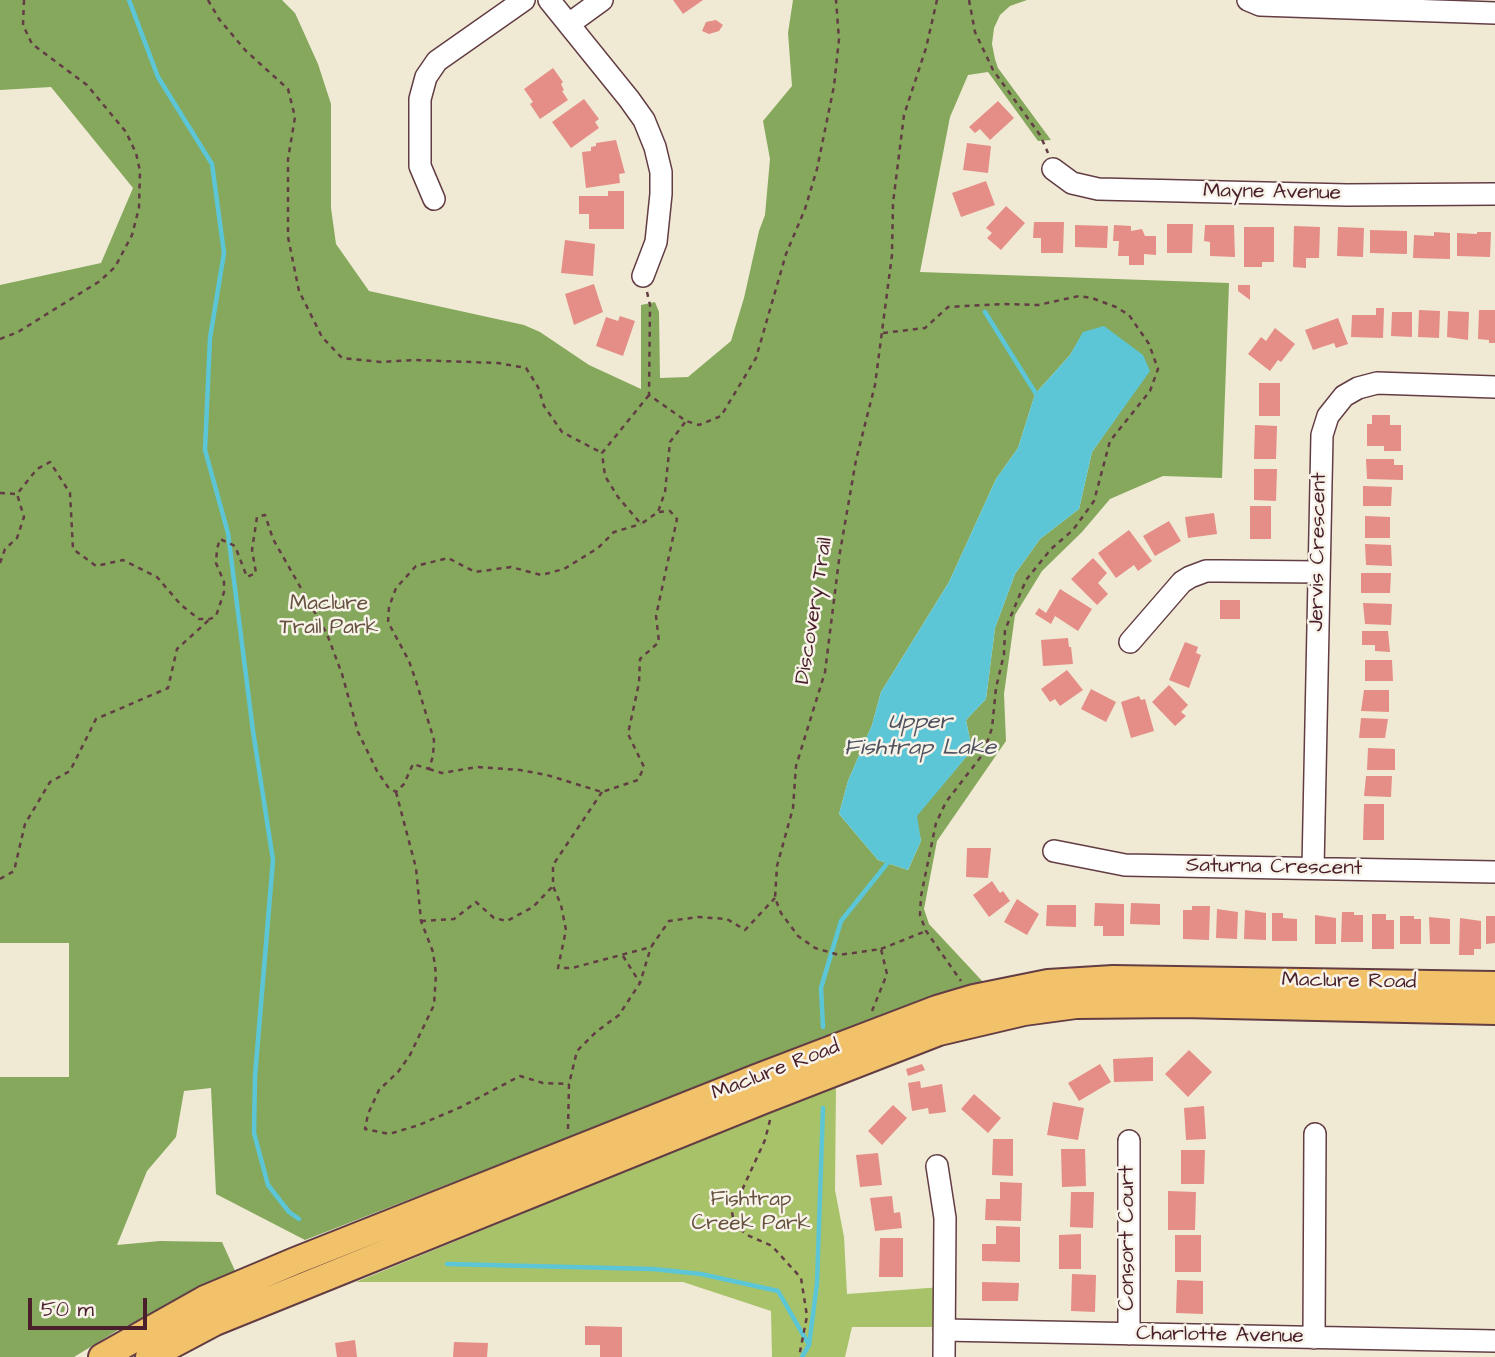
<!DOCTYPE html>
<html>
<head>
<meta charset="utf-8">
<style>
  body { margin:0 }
  #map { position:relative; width:1495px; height:1357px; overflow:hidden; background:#f0ead4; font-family:"Architects Daughter",sans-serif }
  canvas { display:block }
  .scale { position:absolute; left:28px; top:1298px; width:119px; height:32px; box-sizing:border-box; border:4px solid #4a1f2b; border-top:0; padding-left:9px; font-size:21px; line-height:24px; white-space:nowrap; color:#4a1f2b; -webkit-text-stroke:5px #f7f3e8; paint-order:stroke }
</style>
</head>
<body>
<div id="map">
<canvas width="1495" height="1357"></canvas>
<div class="scale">50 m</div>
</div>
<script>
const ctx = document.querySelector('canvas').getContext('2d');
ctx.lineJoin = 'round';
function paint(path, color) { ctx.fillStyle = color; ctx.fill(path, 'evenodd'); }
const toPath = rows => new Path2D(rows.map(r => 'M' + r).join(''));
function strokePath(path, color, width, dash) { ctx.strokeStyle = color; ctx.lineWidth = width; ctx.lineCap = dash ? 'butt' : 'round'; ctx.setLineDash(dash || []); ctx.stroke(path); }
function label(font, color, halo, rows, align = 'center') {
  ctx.font = font + ' "Architects Daughter",sans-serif'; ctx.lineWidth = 5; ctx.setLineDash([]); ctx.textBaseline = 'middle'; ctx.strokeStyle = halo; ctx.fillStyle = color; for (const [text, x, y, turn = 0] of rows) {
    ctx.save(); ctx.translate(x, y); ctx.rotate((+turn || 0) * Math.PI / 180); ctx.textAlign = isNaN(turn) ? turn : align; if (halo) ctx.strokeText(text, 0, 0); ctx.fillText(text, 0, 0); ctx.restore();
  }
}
const green = toPath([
  [836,1085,835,1190,844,1237,847,1294,942,1287,942,1327,852,1327,845,1357,772,1357,771,1311,683,1282,356,1282]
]);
const forest = toPath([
  [0,0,282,0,295,13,318,64,331,104,331,208,336,244,369,291,524,325,540,332,589,365,641,389,641,305,655,302,659,312,660,378,688,377,731,341,744,298,759,231,765,215,770,159,763,121,792,86,788,33,793,0,1027,0,1010,6,1000,15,994,28,992,44,995,59,998,68,1051,140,1038,141,988,72,968,75,950,117,920,272,1229,283,1222,478,1163,476,1110,499,1082,532,1042,571,1015,615,1004,694,1006,741,937,841,924,909,929,924,984,983,909,1005,305,1240,216,1194,211,1088,184,1091,176,1137,147,1171,117,1245,160,1241,222,1242,236,1273,118,1330,74,1357,0,1357,0,1077,69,1077,69,943,0,943,0,285,101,263,133,188,51,87,0,90],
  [1083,333,1149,371,1092,452,1079,509,1040,539,1015,574,995,628,986,699,966,720,972,750,916,816,921,841,908,870,878,860,839,814,848,781,872,725,881,692,949,582,996,479,1018,448,1035,394,1070,355]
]);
const water = toPath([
  [1104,326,1143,355,1150,371,1092,452,1079,509,1040,539,1015,574,995,628,986,699,966,720,972,750,917,816,921,841,908,870,878,860,839,814,848,781,872,725,881,692,949,582,996,479,1018,448,1035,394,1070,355,1083,332]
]);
const stream = toPath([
  [129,0,158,77,212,164,224,253,210,338,205,450,228,533,253,731,273,860,255,1076,254,1133,268,1185,289,1212,299,1219],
  [985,312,1038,397],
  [823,1027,821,988,841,921,890,860],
  [447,1264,653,1269,701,1274,778,1291,809,1345],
  [802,1357,809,1345,817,1283,823,1108]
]);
const building = toPath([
  [673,0,703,0,683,14],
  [716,20,723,25,719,31,709,34,702,31,706,22],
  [553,68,563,82,561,84,564,90,562,91,568,100,540,119,530,104,533,102,524,89],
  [584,99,599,119,595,122,599,128,571,148,552,122],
  [998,101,1014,118,990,140,980,129,975,133,969,127],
  [616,140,625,173,619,174,620,183,586,188,582,152,591,151,591,147,596,146,596,143],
  [967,143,991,146,988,173,963,170],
  [986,181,995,205,961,217,952,193],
  [608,191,624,191,624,229,589,229,589,214,579,214,579,196,608,196],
  [1006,206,1025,223,1001,250,987,238,992,233,986,228],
  [1034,222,1064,222,1063,253,1041,253,1041,238,1033,238],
  [1167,224,1193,224,1192,253,1167,253],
  [1075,225,1108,226,1107,248,1075,247],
  [1114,225,1131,226,1131,231,1142,229,1145,236,1156,236,1156,255,1144,254,1144,265,1129,265,1129,256,1118,256,1119,241,1113,241],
  [1205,225,1234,225,1235,257,1210,256,1210,242,1204,241],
  [1294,226,1320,227,1319,258,1306,258,1306,268,1293,267],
  [1244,227,1274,227,1274,262,1262,262,1262,267,1244,267],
  [1338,227,1364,228,1363,257,1337,256],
  [1370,230,1407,231,1407,254,1370,253],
  [1434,232,1450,233,1450,259,1413,258,1414,235,1434,236],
  [1477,232,1491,232,1490,257,1457,256,1457,233,1477,234],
  [565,240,595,244,593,276,561,273],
  [594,284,603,312,574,325,565,294],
  [1238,285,1250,285,1250,300,1238,291],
  [1376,308,1384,308,1383,338,1351,337,1352,315,1376,315],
  [1419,310,1440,311,1439,338,1418,337],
  [1479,310,1495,310,1495,343,1489,343,1489,340,1478,339],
  [1448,311,1469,312,1468,340,1447,337],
  [1392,312,1412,312,1412,337,1391,336],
  [620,316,635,321,623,356,596,346,606,317,618,321],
  [1338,318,1348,344,1336,348,1334,343,1313,350,1305,330],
  [1275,328,1295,344,1281,362,1278,360,1270,371,1248,354,1261,337,1266,341],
  [1259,383,1280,383,1280,416,1259,416],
  [1372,415,1390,415,1390,425,1401,425,1401,451,1384,451,1384,446,1367,446,1367,424,1372,424],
  [1255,425,1277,426,1276,459,1254,459],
  [1366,459,1394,459,1394,465,1403,465,1403,480,1367,479],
  [1254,469,1277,469,1276,501,1254,500],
  [1363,486,1392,487,1391,506,1363,506],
  [1250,506,1271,506,1271,539,1250,539],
  [1214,513,1217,534,1188,538,1185,517],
  [1365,516,1390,517,1390,538,1365,538],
  [1169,521,1181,541,1155,556,1143,536],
  [1129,530,1152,561,1138,571,1134,565,1116,578,1098,553],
  [1365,544,1391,545,1392,566,1366,565],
  [1093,558,1107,573,1098,583,1108,594,1097,605,1071,579],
  [1361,573,1391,573,1390,593,1361,593],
  [1060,589,1092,609,1078,631,1055,616,1051,624,1035,614,1039,608,1046,613],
  [1220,600,1240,600,1240,619,1220,619],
  [1363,603,1392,604,1391,625,1365,624],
  [1362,631,1388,631,1390,652,1375,651,1375,645,1362,645],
  [1068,638,1069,647,1071,647,1073,664,1043,666,1041,640],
  [1185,642,1198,647,1196,653,1201,655,1189,688,1169,680],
  [1365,660,1392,660,1393,681,1365,681],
  [1067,670,1083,690,1060,706,1055,699,1050,702,1041,689],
  [1169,685,1188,705,1181,712,1186,716,1175,726,1152,702],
  [1091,689,1116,702,1106,722,1081,709],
  [1364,690,1389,690,1389,712,1361,711],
  [1139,696,1141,700,1145,699,1154,731,1131,738,1121,702],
  [1361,718,1388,719,1385,738,1359,738],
  [1368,748,1395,749,1395,770,1367,770],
  [1366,776,1392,776,1391,797,1364,796],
  [1364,804,1384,804,1384,840,1363,840],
  [967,848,991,848,988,878,966,877],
  [992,881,1000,893,1003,891,1010,901,989,917,973,895],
  [1017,899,1039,914,1027,935,1004,922],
  [1095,903,1124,904,1124,936,1103,936,1103,926,1094,926],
  [1131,903,1160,904,1160,925,1130,924],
  [1047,905,1076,905,1076,927,1046,926],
  [1192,906,1210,906,1209,940,1183,939,1183,910,1192,910],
  [1217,909,1238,912,1237,939,1216,938],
  [1245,910,1266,913,1266,940,1244,939],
  [1342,912,1354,912,1354,915,1363,915,1363,942,1341,942],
  [1272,913,1283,913,1283,918,1297,919,1297,941,1272,941],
  [1372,914,1386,914,1386,920,1394,920,1394,949,1372,949],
  [1315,915,1336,918,1336,944,1315,944],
  [1400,916,1414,916,1414,919,1421,919,1421,944,1400,944],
  [1486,916,1495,916,1495,943,1486,944],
  [1429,917,1450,919,1450,944,1430,944],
  [1460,918,1481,921,1481,949,1474,949,1474,955,1459,955],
  [1189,1050,1212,1072,1188,1097,1165,1074],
  [1153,1057,1153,1081,1114,1082,1113,1059],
  [922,1064,925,1070,908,1076,906,1069],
  [1100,1064,1111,1082,1079,1101,1068,1083],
  [920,1081,921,1088,942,1084,946,1112,929,1114,928,1108,912,1111,908,1083],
  [974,1094,1001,1118,988,1133,961,1109],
  [1053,1102,1084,1108,1078,1140,1047,1135],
  [893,1105,907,1118,882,1145,868,1131],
  [1204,1106,1206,1139,1186,1140,1184,1108],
  [993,1139,1013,1139,1013,1176,992,1175],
  [1061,1149,1085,1149,1086,1186,1062,1187],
  [1181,1150,1205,1150,1204,1184,1181,1184],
  [878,1153,882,1185,860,1187,856,1155],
  [1000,1182,1022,1183,1021,1221,985,1220,986,1199,1000,1199],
  [1168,1191,1196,1192,1195,1230,1168,1230],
  [1071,1192,1094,1192,1093,1228,1070,1227],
  [892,1196,894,1213,900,1212,902,1228,875,1231,870,1198],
  [996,1226,1020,1227,1020,1262,982,1261,982,1244,996,1244],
  [1081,1234,1081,1269,1059,1269,1059,1235],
  [1175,1235,1201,1235,1201,1272,1175,1272],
  [880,1238,903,1238,903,1277,879,1277],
  [1072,1274,1096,1275,1095,1312,1071,1311],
  [1177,1280,1203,1281,1203,1314,1176,1313],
  [982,1282,1019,1283,1018,1301,982,1301],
  [585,1326,622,1327,622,1357,600,1357,600,1345,585,1345],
  [355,1340,357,1357,337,1357,335,1343],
  [454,1342,488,1343,487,1357,453,1357]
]);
const path = toPath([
  [208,0,219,19,246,51,288,89,295,117,288,159,288,237,299,291,322,337,342,358,380,362,414,360,498,363,526,368,538,387,544,406,562,432,602,453],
  [969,0,975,32,993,70,1040,135,1048,153],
  [647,292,650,305,649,395,686,421,699,425,721,416,756,358,786,254,805,209,817,169,834,86,839,39,836,0],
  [883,333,925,328,948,307,1002,304,1038,305,1079,296,1092,298,1116,307,1129,315,1149,344,1158,369,1150,391,1110,441,1094,501,1073,530,1051,549,1026,580,1005,630,1004,654,996,688,992,728,983,754,946,802,936,823,921,896,920,915,926,931,961,981],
  [0,339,18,332,100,281,115,267,132,235,139,208,140,171,136,153,126,132,87,85,32,44,23,25,24,0],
  [649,395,602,453,605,476,618,497,641,524,658,512,665,492,670,442,686,421],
  [0,493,17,494,37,469,50,462,70,493,73,549,96,566,123,560,157,577,181,605,199,619,210,619,216,616,224,592,224,582,216,563,217,549,220,539,235,546,247,577,256,573,252,550,257,517,265,515,273,539,327,634,342,674,358,732,377,771,388,787,396,792,404,784,413,764,429,769,433,756,434,740,416,681,409,661,388,622,389,607,396,588,416,566,448,558,475,572,511,567,541,575,564,569,598,548,614,532,641,524],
  [0,563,5,549,17,538,24,517,17,494],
  [429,769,442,773,477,767,520,770,547,775,602,792,638,780,644,767,628,734,639,683,640,659,659,642,656,616,677,519,670,511,658,512],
  [396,792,416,868,421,921,433,952,436,974,434,1005,410,1055,398,1072,379,1090,368,1114,365,1129,389,1134,419,1125,461,1107,520,1076,543,1083,569,1084],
  [602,792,553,865,553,886,561,905,566,930,558,968,572,968,651,947,669,921,698,917,727,919,745,930,775,898],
  [0,879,14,871,25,824,50,782,70,771,96,719,168,688,177,649,210,619],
  [421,921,454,919,476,902,494,918,507,921,533,907,553,886],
  [881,949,926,931],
  [623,956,640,983],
  [872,1011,887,974,881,949,839,955,815,948,798,936,781,913,775,898,777,866,793,808,796,766,825,672,840,552,856,460,875,385,892,255,893,203,904,115,926,48,937,0],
  [770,1120,765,1140,732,1212,734,1224,747,1235,772,1246,801,1278,807,1316,799,1357],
  [568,1129,569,1084,577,1051,596,1032,619,1015,640,983,651,947]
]);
const minor = toPath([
  [549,0,629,99,644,120,655,147,661,172,661,194,656,242,643,276],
  [1248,0,1260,5,1495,13],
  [569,24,602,0],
  [1053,169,1072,183,1098,189,1347,195,1495,194],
  [434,199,420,166,420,99,426,77,437,61,524,0],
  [1130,642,1182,582,1190,577,1206,571,1220,571,1318,572],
  [1054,851,1125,865,1495,872],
  [1313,868,1322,435,1328,416,1344,396,1358,388,1377,383,1495,387],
  [1129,1141,1129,1334],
  [937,1166,945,1218,944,1357],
  [944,1330,1495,1341],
  [1314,1338,1315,1134]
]);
const major = toPath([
  [102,1357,205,1299,295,1261,756,1078,937,1009,974,998,1048,983,1113,979,1495,985],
  [149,1357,215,1322,764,1100,939,1032,1024,1012,1076,1005,1182,1004,1495,1011]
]);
const streetNames = [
  ["Mayne Avenue",1272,193,1],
  ["Jervis Crescent",1319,552,-89],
  ["Discovery Trail",815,611,-81],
  ["Saturna Crescent",1274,868,1],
  ["Maclure Road",1349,982,1],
  ["Maclure Road",776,1071,-21],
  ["Consort Court",1129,1238,-90],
  ["Charlotte Avenue",1220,1336,1]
];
const parkNames = [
  ["Maclure",329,605],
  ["Trail Park",329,629],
  ["Fishtrap",751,1201],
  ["Creek Park",751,1225]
];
const waterNames = [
  ["Upper",920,723],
  ["Fishtrap Lake",920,749]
];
paint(green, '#a7c269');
paint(forest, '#85a85d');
paint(water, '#5cc6d7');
strokePath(stream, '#5cc6d7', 4.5);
paint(building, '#e58d87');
strokePath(minor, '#633d44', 24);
strokePath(major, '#633d44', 30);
strokePath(path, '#633d44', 2.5, [5, 5]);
strokePath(minor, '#fff', 21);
strokePath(major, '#f2c26a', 26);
label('21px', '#4a1f2b', '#f7f3e8', streetNames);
label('21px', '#66503e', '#f7f3e8', parkNames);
label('italic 23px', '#4f515f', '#f7f3e8', waterNames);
</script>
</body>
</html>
